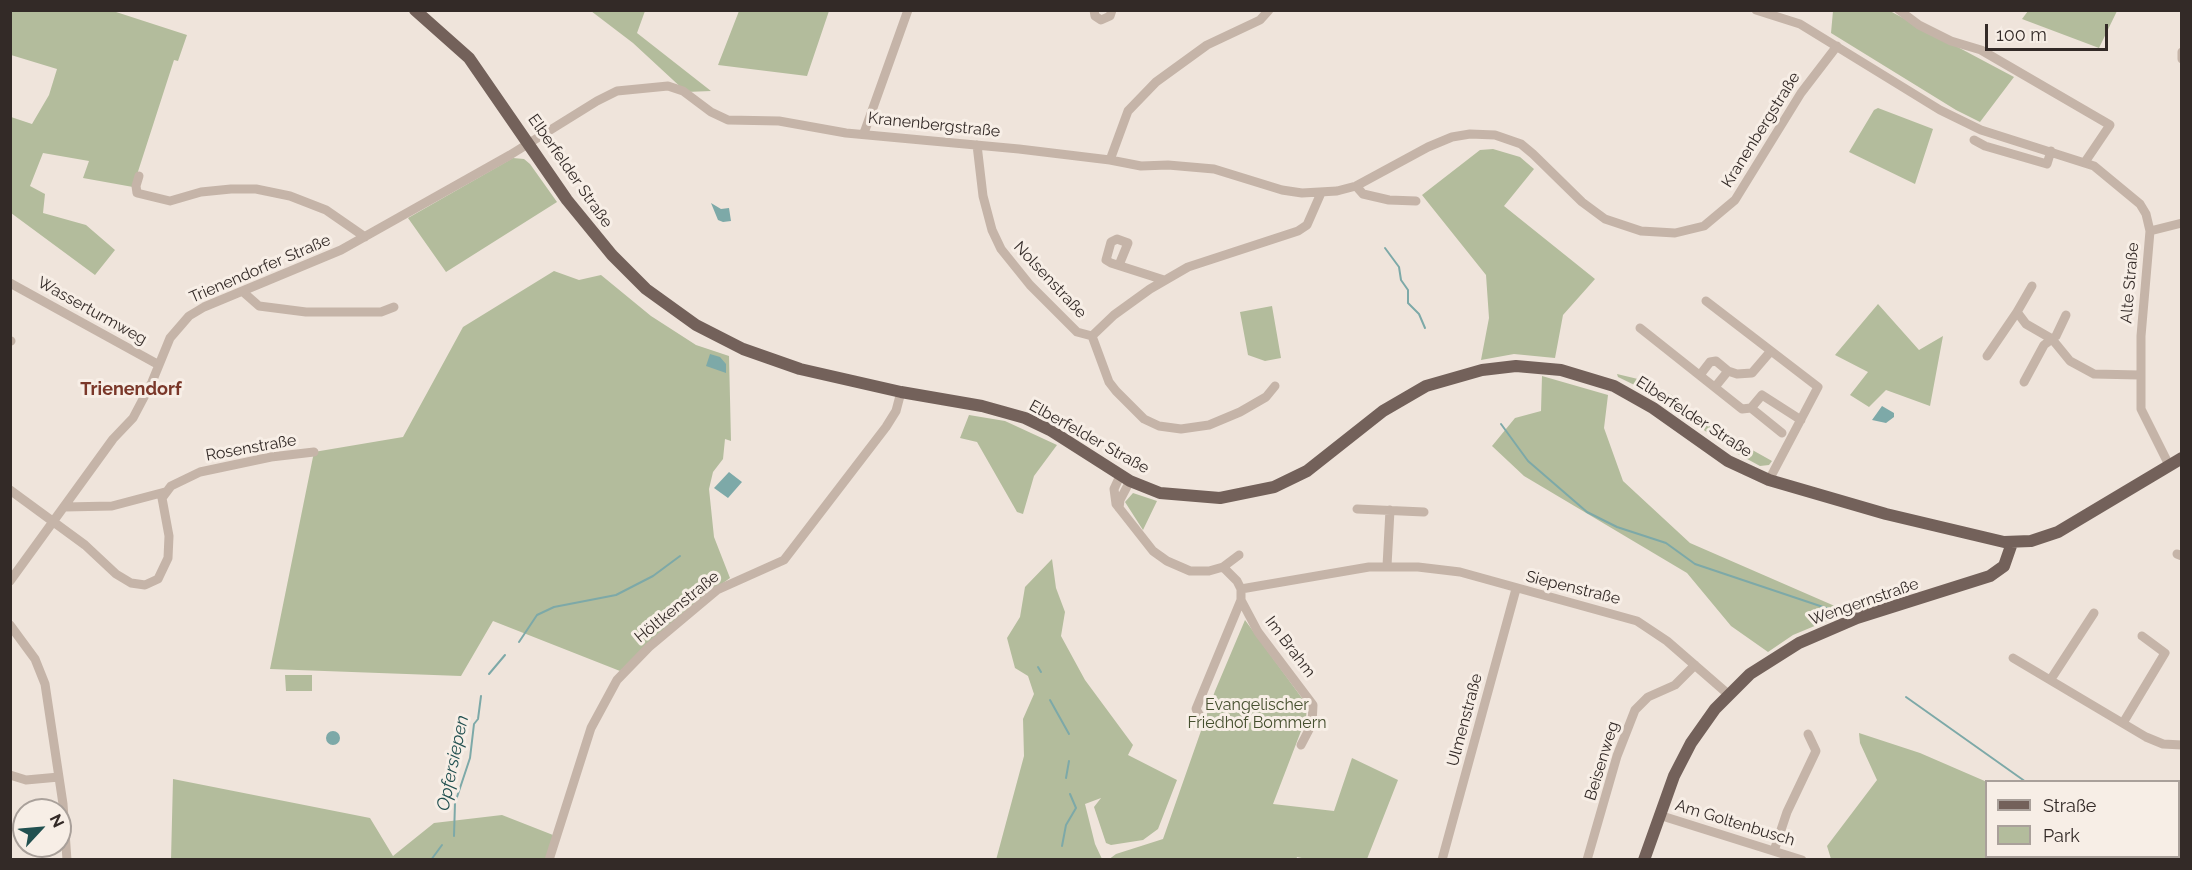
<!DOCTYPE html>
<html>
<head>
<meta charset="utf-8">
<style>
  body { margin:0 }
  #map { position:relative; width:2192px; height:870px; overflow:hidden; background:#efe4db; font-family:Raleway,sans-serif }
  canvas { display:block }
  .frame { position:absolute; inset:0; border:12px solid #332a27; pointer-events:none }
  .legend { position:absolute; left:1985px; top:780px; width:195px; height:78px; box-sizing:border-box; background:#f7eee6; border:2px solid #a9a09a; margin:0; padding:8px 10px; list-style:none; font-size:18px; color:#332a27 }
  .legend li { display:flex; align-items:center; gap:12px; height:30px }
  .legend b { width:30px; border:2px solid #a9a09a }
  .north { position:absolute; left:12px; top:798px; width:60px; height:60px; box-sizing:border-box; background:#f7eee6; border:2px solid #a9a09a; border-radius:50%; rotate:64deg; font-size:16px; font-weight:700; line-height:24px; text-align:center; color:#332a27 }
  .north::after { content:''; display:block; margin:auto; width:21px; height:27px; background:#215050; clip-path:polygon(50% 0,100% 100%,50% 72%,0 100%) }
  .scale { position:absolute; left:1985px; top:24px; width:123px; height:27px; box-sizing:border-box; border:3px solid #332a27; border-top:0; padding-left:8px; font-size:18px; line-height:21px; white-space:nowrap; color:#332a27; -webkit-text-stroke:4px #f7eee6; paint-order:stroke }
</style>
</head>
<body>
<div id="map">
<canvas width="2192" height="870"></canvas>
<div class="frame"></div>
<ul class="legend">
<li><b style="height:8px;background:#73615a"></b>Straße</li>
<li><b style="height:16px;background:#b3bc9c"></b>Park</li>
</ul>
<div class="north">N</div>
<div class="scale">100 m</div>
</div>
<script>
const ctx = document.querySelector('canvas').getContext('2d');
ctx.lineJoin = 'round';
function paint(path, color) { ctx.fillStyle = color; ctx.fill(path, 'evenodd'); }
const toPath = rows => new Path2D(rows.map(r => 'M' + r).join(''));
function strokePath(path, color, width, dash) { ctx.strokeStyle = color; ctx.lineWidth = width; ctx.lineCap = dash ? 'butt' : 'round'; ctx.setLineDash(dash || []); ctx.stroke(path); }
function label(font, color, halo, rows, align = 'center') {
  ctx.font = font + ' Raleway,sans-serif'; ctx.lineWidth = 6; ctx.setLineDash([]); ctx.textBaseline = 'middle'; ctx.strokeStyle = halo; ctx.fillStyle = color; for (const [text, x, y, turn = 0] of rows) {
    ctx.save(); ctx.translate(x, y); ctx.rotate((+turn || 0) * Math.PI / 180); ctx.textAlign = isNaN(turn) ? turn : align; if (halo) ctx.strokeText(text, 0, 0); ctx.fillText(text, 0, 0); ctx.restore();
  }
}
const green = toPath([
  [10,11,113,11,187,35,178,61,174,60,133,187,83,178,89,161,43,153,30,186,45,194,43,213,86,225,115,250,95,275,11,213,11,117,32,124,49,95,57,69,11,55],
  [591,11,645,11,637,33,711,91,686,92,633,43],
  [739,11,829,11,807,76,718,65],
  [1833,11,1890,11,2014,77,1980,122,1956,110,1831,33],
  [2028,11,2028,10,2117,11,2099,48,2022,19],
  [1878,108,1933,129,1915,184,1849,152,1874,110],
  [1493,149,1520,157,1534,169,1504,206,1595,279,1563,315,1555,358,1514,354,1481,360,1489,318,1486,275,1422,195,1480,150],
  [513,158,524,159,530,164,557,202,446,272,408,218],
  [554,271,579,280,601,275,651,316,696,345,729,356,731,441,725,439,723,459,713,472,709,489,714,537,730,578,712,591,620,671,493,621,461,676,270,669,314,452,403,437,463,327],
  [1878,304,1919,350,1943,336,1930,406,1886,390,1869,407,1850,395,1868,372,1835,355],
  [1272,306,1281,358,1265,361,1248,355,1240,312],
  [1617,374,1642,380,1672,395,1722,433,1772,461,1769,465,1760,466,1738,454,1651,393,1618,377],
  [1542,376,1608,395,1604,428,1623,481,1690,543,1837,607,1841,615,1793,635,1768,652,1731,626,1687,573,1524,476,1492,446,1515,418,1541,411],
  [969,415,1005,421,1057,445,1034,476,1023,514,1017,512,977,442,960,438],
  [1133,493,1157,501,1143,530,1125,502],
  [1052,559,1056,588,1065,612,1061,636,1085,680,1133,745,1128,755,1177,780,1158,829,1143,840,1111,845,1106,843,1094,807,1101,798,1085,804,1095,844,1102,859,996,860,1024,756,1023,719,1034,694,1028,676,1015,668,1007,638,1020,617,1025,587],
  [1245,620,1307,705,1306,718,1273,804,1334,811,1352,758,1398,780,1367,859,1311,860,1297,857,1296,860,1108,860,1116,854,1163,839,1215,691],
  [285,675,312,675,312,691,286,691],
  [1859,733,1920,753,1987,782,1986,856,2115,856,2119,859,1831,859,1827,846,1877,780,1860,743],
  [173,779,370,818,393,856,434,823,502,815,553,835,547,859,171,860]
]);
const water = toPath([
  [711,203,721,209,729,208,731,221,723,222,718,220],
  [710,354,720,357,726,364,726,373,706,366],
  [1882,406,1894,413,1894,417,1886,423,1872,420],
  [729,472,742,482,728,498,714,488],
  '326 738a7 7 0 1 1 14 0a7 7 0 1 1-14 0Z'
]);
const stream = toPath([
  [1385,248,1399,267,1401,280,1408,290,1408,303,1419,314,1425,328],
  [1501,424,1528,461,1587,512,1617,527,1666,543,1695,564,1835,611,1852,611],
  [519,642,537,615,554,607,616,595,653,576,680,556],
  [1038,667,1041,672],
  [489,674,505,655],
  [1906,697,2026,782],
  [1050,700,1069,734],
  [1066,778,1069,761],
  [454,836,455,803,470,758,474,724,478,719,481,696],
  [1062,846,1066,825,1076,808,1070,794],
  [2128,856,2133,860],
  [431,860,442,845]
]);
const minor = toPath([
  [1094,10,1095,16,1101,20,1110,16,1112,10],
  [1756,10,1800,24,1940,110,1981,130,2094,166,2140,204,2146,214,2150,231,2141,336,2141,409,2169,465],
  [1899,10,1919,25,1951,41,1981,50,2110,125,2085,162],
  [2182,52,2182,59],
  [864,133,908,10],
  [1974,140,1985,146,2047,164,2051,151],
  [977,145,983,196,992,230,1001,249,1030,285,1077,332,1092,336],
  [1110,160,1128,111,1156,82,1207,45,1260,20,1269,10],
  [139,176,136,186,137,193,170,201,201,192,231,189,256,189,290,196,326,210,365,237],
  [1356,186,1363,194,1389,200,1416,201],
  [2150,231,2182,223],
  [1119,265,1128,243,1117,239,1111,242,1106,260,1111,263,1164,280],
  [10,283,159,365],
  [2032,286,2017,312,2026,324,2052,339,2070,361,2094,374,2139,375],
  [242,291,259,306,306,312,381,312,394,307],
  [1706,301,1818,387,1769,480],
  [1640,328,1742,409,1751,408,1762,395,1801,420],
  [1092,336,1114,315,1150,289,1188,267,1298,231,1307,225,1321,193],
  [1092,336,1109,382,1116,391,1144,419,1159,426,1181,429,1209,425,1240,412,1266,397,1275,386],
  [10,341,11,341],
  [1987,356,2017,312],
  [1728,371,1737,374,1752,373,1770,352],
  [1700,375,1710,362,1716,361,1728,371,1715,387],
  [2024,382,2044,345,2056,336,2066,315],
  [1751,408,1782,433],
  [1120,476,1114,489,1116,504,1153,551,1167,561,1190,571,1209,571,1223,567,1237,581,1241,589,1241,600,1196,709,1200,716],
  [10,490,85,545,116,574,131,583,145,585,158,579,168,558,169,536,162,498,171,486,200,472,271,457,314,452],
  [65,507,112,506,165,492],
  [1119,508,1120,500,1130,481],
  [1357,509,1424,512],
  [2177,554,2182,556],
  [1387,566,1390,510],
  [1223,567,1239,555],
  [10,581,113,439,133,418,152,382,170,338,189,316,204,307,341,250,510,155,597,101,617,91,668,86,683,91,711,112,728,120,779,121,846,133,1019,149,1110,160,1141,166,1168,165,1214,169,1282,190,1302,193,1337,191,1356,186,1428,147,1452,137,1470,134,1495,135,1521,144,1533,154,1582,202,1605,219,1641,231,1675,233,1704,226,1735,200,1801,93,1837,46],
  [1241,589,1369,567,1418,567,1460,572,1637,621,1667,641,1728,694],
  [1241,600,1258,632,1313,705,1312,724,1301,745],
  [10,625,35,659,45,684,63,804,67,860],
  [2013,658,2146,737,2163,744,2182,745],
  [2051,679,2094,613],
  [2123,723,2165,653,2142,636],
  [10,775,26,780,59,777],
  [1659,815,1802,860],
  [1774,851,1787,812,1816,751,1808,734],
  [549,860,591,728,617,680,649,647,717,590,784,560,886,427,896,411,901,392],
  [1442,860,1516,589],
  [1587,860,1617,756,1635,710,1648,697,1675,685,1695,665]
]);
const major = toPath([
  [415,10,469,58,567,200,612,255,646,289,696,325,743,349,800,369,901,392,982,406,1025,418,1050,430,1130,481,1160,493,1220,498,1274,487,1307,471,1383,411,1426,386,1482,370,1516,366,1561,370,1614,386,1653,408,1728,461,1769,480,1886,514,2004,542,2031,541,2058,532,2182,458],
  [1644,860,1674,776,1691,743,1715,709,1750,674,1799,643,1857,618,1990,576,2004,566,2012,543]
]);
const streetNames = [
  ["Kranenbergstraße",934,125,6],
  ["Kranenbergstraße",1761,130,-58],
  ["Elberfelder Straße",570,171,55],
  ["Trienendorfer Straße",260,269,-23],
  ["Nolsenstraße",1050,280,47],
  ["Alte Straße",2130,283,-85],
  ["Wasserturmweg",92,311,29],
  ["Elberfelder Straße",1694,417,33],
  ["Elberfelder Straße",1089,437,29],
  ["Rosenstraße",251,448,-10],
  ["Siepenstraße",1573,588,14],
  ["Wengernstraße",1864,602,-19],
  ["Höltkenstraße",677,607,-39],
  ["Im Brahm",1290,647,53],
  ["Ulmenstraße",1465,720,-75],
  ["Beisenweg",1602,761,-73],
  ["Am Goltenbusch",1735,823,17]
];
const parkNames = [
  ["Evangelischer",1257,705],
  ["Friedhof Bommern",1257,723]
];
const neighbourhoodNames = [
  ["Trienendorf",131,390]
];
const waterNames = [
  ["Opfersiepen",453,763,-78]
];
paint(green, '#b3bc9c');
paint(water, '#7da9a8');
strokePath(stream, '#7da9a8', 2);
strokePath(minor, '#c5b4a8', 9);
strokePath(major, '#73615a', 12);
label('16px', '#332a27', '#f7eee6', streetNames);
label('16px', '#454f2e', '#f7eee6', parkNames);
label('bold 18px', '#7a3729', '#f7eee6', neighbourhoodNames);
label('italic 18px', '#215050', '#f7eee6', waterNames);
</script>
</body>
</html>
